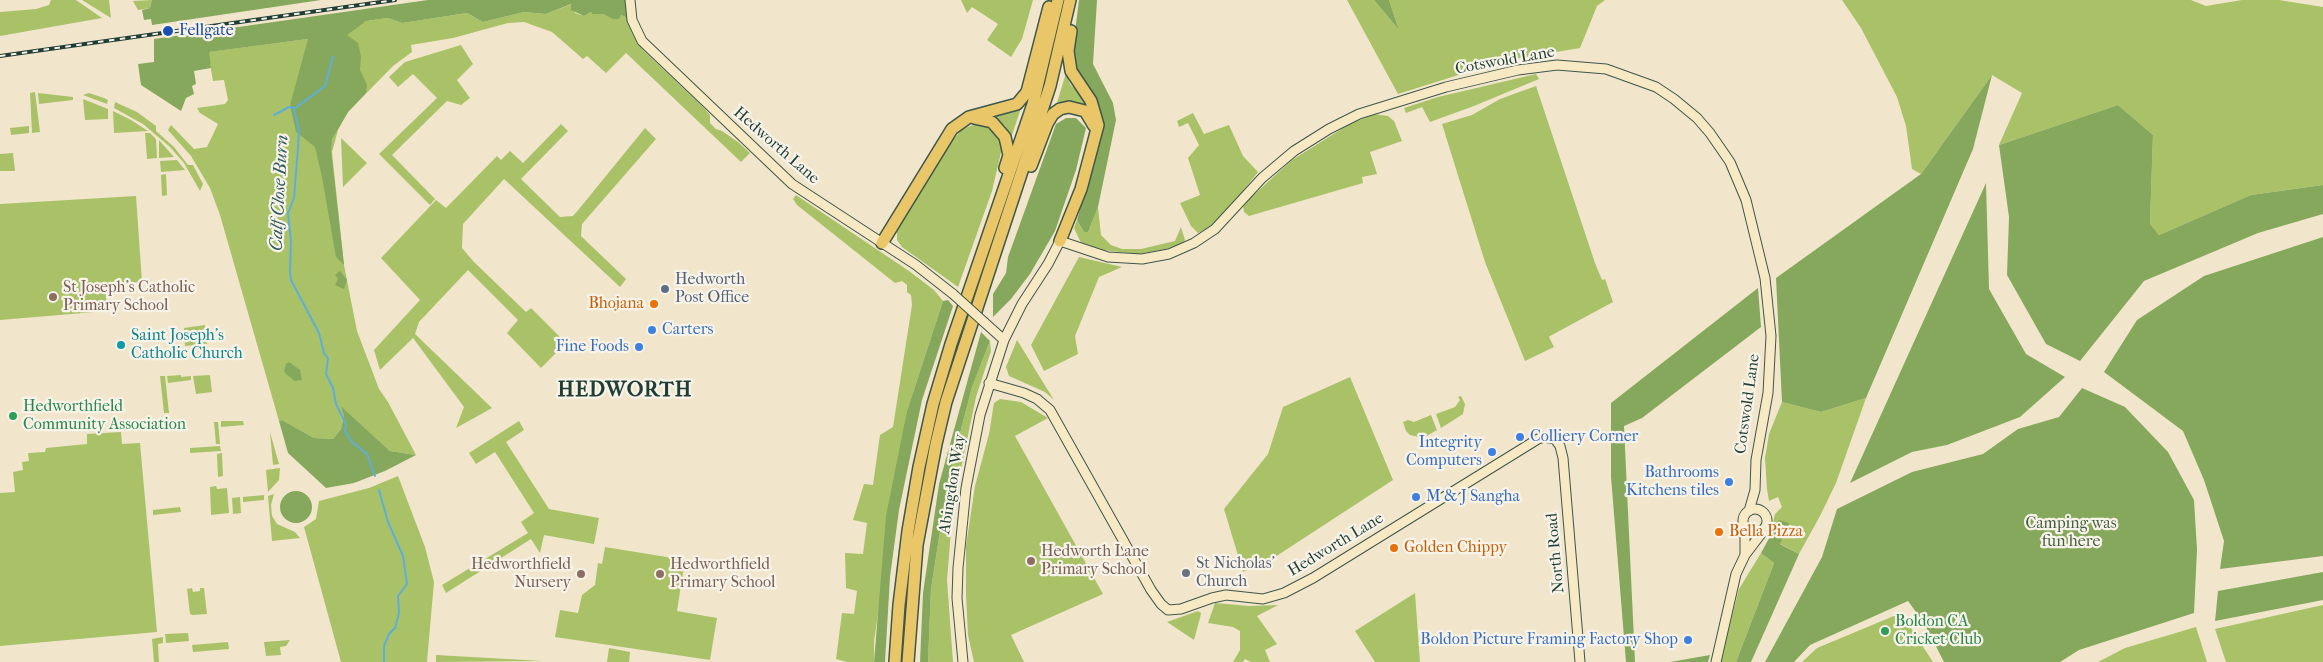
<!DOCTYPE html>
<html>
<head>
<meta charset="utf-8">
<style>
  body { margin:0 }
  canvas { display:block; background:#f1e6cc }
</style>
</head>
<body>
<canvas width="2323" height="662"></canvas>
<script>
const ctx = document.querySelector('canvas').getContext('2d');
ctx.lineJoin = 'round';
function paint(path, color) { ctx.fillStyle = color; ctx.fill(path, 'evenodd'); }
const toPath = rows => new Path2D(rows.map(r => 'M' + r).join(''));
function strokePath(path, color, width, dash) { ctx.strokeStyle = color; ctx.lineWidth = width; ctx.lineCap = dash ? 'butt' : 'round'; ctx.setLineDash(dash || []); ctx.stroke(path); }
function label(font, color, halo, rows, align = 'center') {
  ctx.font = font + ' "IM FELL French Canon",serif'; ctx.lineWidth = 4.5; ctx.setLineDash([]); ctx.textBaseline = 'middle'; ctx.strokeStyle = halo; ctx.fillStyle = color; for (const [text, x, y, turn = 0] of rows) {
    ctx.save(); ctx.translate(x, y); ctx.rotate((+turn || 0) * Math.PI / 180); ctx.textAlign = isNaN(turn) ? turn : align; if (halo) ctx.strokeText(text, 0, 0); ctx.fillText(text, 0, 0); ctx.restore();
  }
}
const green = toPath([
  [51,0,76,0,102,18,0,36,0,12,36,9,49,5],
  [82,0,109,0,111,18],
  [152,0,150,8,138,10,133,1],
  [961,0,1033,0,1022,39,1011,57,987,40,998,24,972,7,967,13],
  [1347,0,1374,0,1399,30,1389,0,1605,0,1597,6,1580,48,1503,61,1398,94],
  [1842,0,2191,0,2206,6,2242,0,2279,0,2323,7,2323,185,2251,195,2159,235,2150,225,2153,135,2118,105,1999,145,2022,93,1992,75,1921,174,1912,169,1906,126,1897,97,1861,28],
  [572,4,575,13,584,16,591,12,592,14,603,14,610,17,621,15,632,20,629,22,633,34,644,51,703,107,710,115,710,123,716,129,722,131,738,142,750,153,741,162,626,53,606,73,587,56,583,59,552,32,524,22,508,23,453,38,411,45,412,52,393,66,348,112,338,130,332,152,344,265,357,331,379,389,388,402,416,455,390,451,342,407,344,416,341,429,333,439,314,438,282,420,279,421,220,215,210,188,191,156,168,130,171,125,194,149,207,147,218,124,200,113,197,108,225,104,228,100,224,80,213,81,208,52,339,35,366,21,388,18,402,23,409,22,467,13,483,22,524,12,546,14],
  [461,45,473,64,457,80,470,98,461,105,447,101,392,155,435,199,430,205,379,154,437,98,413,74,398,87,389,77,405,62],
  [1066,73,1070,84,1083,97,1091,110,1081,103,1068,102,1056,106],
  [1536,74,1539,79,1474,106,1430,122,1422,107,1406,113,1404,108,1438,97],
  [1536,86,1595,263,1602,280,1605,279,1613,302,1550,336,1549,337,1554,347,1525,361,1485,262,1442,124,1472,115,1500,99],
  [35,92,40,132,32,133,30,93],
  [38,93,73,97,73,100,39,104],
  [89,93,104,98,108,100,107,104,83,95],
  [83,99,108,109,108,119,85,120],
  [115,102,137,112,156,126,156,131,174,147,188,165,193,165,203,184,200,191,184,163,170,147,143,124,114,108],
  [1022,105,1011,138,1005,126,991,117,1014,110],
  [113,111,131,120,148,131,114,133],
  [1193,113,1204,134,1229,125,1243,156,1258,172,1224,215,1208,229,1198,233,1191,226,1180,203,1200,195,1188,158,1199,145,1188,123,1179,127,1177,121],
  [1374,114,1388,116,1394,121,1402,141,1370,152,1377,174,1362,177,1363,183,1249,216,1244,212,1243,206,1248,200,1292,160,1348,125],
  [561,124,568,131,521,179,560,217,573,216,579,209,645,128,656,139,582,224,581,236,626,279,620,287,504,179,463,224,462,248,474,262,526,312,531,308,566,343,541,368,507,333,518,320,468,270,419,322,415,334,492,408,456,428,464,407,413,338,380,370,374,350,420,300,381,258,436,200,446,208,497,156,501,160,510,151,523,163],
  [975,124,987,127,997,135,1002,148,992,191,958,287,902,247,897,240,897,230,944,152,961,130],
  [29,126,29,133,11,135,10,128],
  [145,133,150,133,156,139,157,158,147,159],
  [341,138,367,163,343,187],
  [159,140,174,157,159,158],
  [13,153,15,171,0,171,0,154],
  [177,160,185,170,161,172,160,161],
  [166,174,167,195,162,196,161,175],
  [796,195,909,271,934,290,943,301,907,411,874,642,874,662,847,662,836,659,842,613,854,614,857,591,846,588,845,553,863,554,867,523,853,520,864,484,873,485,880,435,893,427,912,305,911,295,907,292,907,285,902,281,895,283,797,205,793,199],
  [136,196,142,282,105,284,107,311,0,320,0,204],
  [1098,207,1101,235,1111,245,1122,249,1141,249,1175,241,1181,227,1185,240,1182,244,1167,249,1138,254,1102,250,1081,243,1074,228,1077,220,1084,232,1088,232],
  [1079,257,1122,267,1099,277,1075,336,1078,354,1044,371,1031,345],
  [205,325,207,344,185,346,184,328],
  [1017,340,1054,400,1045,392,1009,376,1006,367],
  [990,341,991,351,976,397,953,507,947,580,953,662,928,662,931,589,948,480,972,387],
  [181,375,181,377,191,376,191,380,168,383,167,376],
  [210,375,212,392,196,394,193,376],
  [160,376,165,376,169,413,164,413],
  [1350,377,1393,480,1275,557,1243,572,1224,509,1268,454,1283,407],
  [1461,396,1465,404,1463,414,1441,428,1436,414,1455,407,1460,400,1458,397],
  [1866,398,1836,483,1820,516,1799,554,1779,543,1779,521,1774,529,1773,522,1775,514,1782,507,1778,497,1769,501,1767,489,1765,458,1769,434,1782,402,1821,412],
  [1000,399,1021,402,1048,418,1015,436,1103,594,1011,635,1024,662,974,662,968,635,966,595,966,546,975,486,989,434,994,403],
  [1431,415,1437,430,1423,438,1410,435,1406,431,1403,422,1408,420,1414,422],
  [221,421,243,421,244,425,221,427],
  [519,421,524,430,506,442,549,509,599,518,594,544,544,535,540,553,531,539,446,593,442,585,528,533,521,522,534,513,495,452,476,464,469,453],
  [214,422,218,422,220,444,216,444],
  [121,432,122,444,140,443,157,632,0,646,0,493,15,492,13,472,23,470,22,462,29,461,28,453,45,452,46,448,87,444,87,434],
  [270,432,279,464,273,465],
  [220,446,221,451,190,453,190,448],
  [222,453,223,476,218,477,217,454],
  [280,468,279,480,268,492,266,470],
  [398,476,425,547,434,582,427,662,341,662,304,527,316,519,319,501,369,488],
  [216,486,217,489,227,488,229,513,211,515,210,487],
  [274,494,271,505,272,516,277,524,295,532,300,538,272,541,268,496],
  [264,495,264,500,243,502,243,497],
  [240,497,241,513,233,514,232,498],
  [180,507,181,512,153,515,153,510],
  [605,547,685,560,677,611,717,618,710,660,555,637,560,610,578,613,582,595,595,585,598,563,602,564],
  [1761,553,1774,563,1736,662,1720,662,1739,589],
  [192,588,193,592,200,591,200,588,204,588,207,614,193,615,190,614,187,589],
  [1415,593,1420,662,1375,662,1355,631],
  [1215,603,1249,606,1278,605,1257,616,1277,644,1265,650,1270,662,1251,662,1245,659,1243,662,1233,662,1240,650,1240,631,1233,627,1208,623],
  [2323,605,2323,662,2226,662,2215,629],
  [1198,611,1201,613,1200,618,1194,640,1167,622],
  [1901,613,1933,662,1802,662,1817,648],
  [2196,627,2207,662,2098,662,2125,648],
  [188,633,189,641,166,643,165,634],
  [163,637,163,643,158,644,159,662,154,662,152,639],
  [290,640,286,646,280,647,281,655,266,656,264,642],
  [228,642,229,649,193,652,192,645],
  [609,648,630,652,629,662,607,662],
  [436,655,543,661,436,662]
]);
const forest = toPath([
  [152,0,321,0,152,25,151,19,144,20,142,10,150,8],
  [428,0,630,0,632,20,621,15,619,19,613,19,603,14,592,14,591,12,584,16,571,10,571,4,546,14,524,12,483,22,467,13,409,22,402,23,388,18,366,21,347,35,358,43,361,57,360,70,367,85,366,93,348,112,332,139,331,151,344,265,336,257,322,177,315,147,296,132,290,105,308,39,209,52,211,68,194,71,196,84,192,86,194,94,186,98,181,111,141,85,138,64,154,62,154,39],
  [1079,0,1097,0,1093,64,1113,103,1116,120,1098,207,1088,232,1084,232,1077,220,1099,141,1101,125,1100,112,1092,91,1076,72,1072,56],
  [1374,0,1389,0,1399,30],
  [1992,75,1973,149,1866,398,1821,412,1782,402,1776,278,1921,174],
  [2118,105,2153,135,2150,224,2159,235,2251,195,2323,185,2323,214,2258,233,2144,281,2080,361,2046,344,2007,275,2009,217,1999,145],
  [1066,118,1076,118,1086,128,1076,170,1055,231,1030,274,1011,299,993,317,993,294,1006,273,1008,257,1056,124],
  [1986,183,1989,289,2026,354,2065,377,2020,417,1947,445,1912,452,1850,483],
  [2323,237,2323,556,2220,569,2224,541,2204,480,2183,431,2104,372,2137,320,2204,276],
  [340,271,347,280,344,289,335,285,338,279,335,275],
  [1758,288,1761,327,1642,418,1624,426,1635,662,1626,662,1611,477,1611,403],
  [948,300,953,306,922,400,899,510,890,577,885,662,874,662,886,516,907,411,943,301],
  [981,332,990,341,972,387,948,480,931,589,928,662,920,662,923,593,939,484],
  [289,362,300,370,302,380,295,381,286,374,284,371,286,364],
  [2082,388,2125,407,2168,452,2194,500,2197,550,2194,613,2079,650,2060,662,1944,662,1924,623,1908,601,1810,645,1794,662,1765,662,1822,557,1837,509,1912,472,1983,454,2018,429,2059,417],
  [341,406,390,451,416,455,385,471,354,483,326,488,288,453,279,421,282,420,314,438,333,439,341,429,344,416],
  '280 507a16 16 0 1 1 32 0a16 16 0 1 1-32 0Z',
  [1779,520,1789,523,1780,544,1799,554,1751,662,1736,662,1774,563,1761,553],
  [2323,572,2323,600,2215,621,2218,591],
  [1710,655,1708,662,1670,662]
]);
const stream = toPath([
  [333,57,325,86,294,109,299,130,298,148,294,198,288,213,291,241,290,272,291,280,319,333,324,353,328,358,326,374,333,388,336,404,346,424,345,431,352,442,367,454,375,476],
  [274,115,289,107,294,108],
  [379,490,388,522,403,556,407,584,398,596,399,613,395,628,389,634,384,646,384,662]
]);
const secondary = toPath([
  [630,0,632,20,642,41,792,184,916,265,953,294],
  [1004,340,1022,304,1048,264,1060,241,1108,257,1142,259,1169,254,1194,243,1215,229,1262,178,1294,151,1329,129,1359,114,1446,87,1518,70,1557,65,1606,69,1656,87,1674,99,1697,118,1710,133,1730,162,1746,200,1765,278,1771,336,1768,393,1756,460,1755,490,1749,511],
  [989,383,1024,393,1037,399,1050,410,1151,590,1161,604,1168,610,1181,609,1212,598,1226,595,1263,599,1284,593,1313,578,1538,439,1544,437,1555,439,1560,446,1563,458,1580,662],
  '1743 521a12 12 0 1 1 24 0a12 12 0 1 1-24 0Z',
  [1745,555,1745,527],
  [963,662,957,598,958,568,966,488,980,415,1004,340,984,322],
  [1716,662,1736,574,1745,555,1764,530]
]);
const highway = toPath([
  [974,118,992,122,1005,137,1009,155,1005,168],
  [1031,166,1047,124,1053,114,1060,109,1069,107,1085,111,1094,126],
  [1060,241,1081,189,1098,125,1091,101,1071,71,1068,51,1071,31],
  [882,243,952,129,969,117,1017,104,1027,92,1049,7],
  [895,662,899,605,908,531,919,467,933,404,951,344,1033,104,1058,0],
  [908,662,917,545,936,444,946,402,1050,86,1070,0]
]);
const rail = toPath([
  [0,56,395,0]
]);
const secondaryBridge = toPath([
  [953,294,984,322]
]);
const markers = [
  [168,31,6,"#1a4fb4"],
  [665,289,5,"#5c6f8a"],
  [53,297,5,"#8d6e63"],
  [654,304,5,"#e8710a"],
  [652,330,5,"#3f7fe0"],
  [121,345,5,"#0f9aa8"],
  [639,347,5,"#3f7fe0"],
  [13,416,5,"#2e9e5b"],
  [1520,437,5,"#3f7fe0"],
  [1492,452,5,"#3f7fe0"],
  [1729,482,5,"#3f7fe0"],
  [1416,497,5,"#3f7fe0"],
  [1719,532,5,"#e8710a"],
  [1394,548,5,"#e8710a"],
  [1031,561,5,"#8d6e63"],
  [1186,573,5,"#6b7280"],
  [581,574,5,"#8d6e63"],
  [660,574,5,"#8d6e63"],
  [1885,631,5,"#2e9e5b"],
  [1688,640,5,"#3f7fe0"]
];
const transitNames = [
  ["Fellgate",179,31]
];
const streetNames = [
  ["Cotswold Lane",1505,61,-10],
  ["Hedworth Lane",776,146,41],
  ["Cotswold Lane",1748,404,-82],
  ["Abingdon Way",953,484,-81],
  ["Hedworth Lane",1336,545,-31],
  ["North Road",1556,553,-95]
];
const serviceNames = [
  ["Hedworth",675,280],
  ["Post Office",675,298]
];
const educationNames = [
  ["St Joseph's Catholic",63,288],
  ["Primary School",63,306],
  ["Hedworth Lane",1041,552],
  ["Primary School",1041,570],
  ["Hedworthfield",571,565,"right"],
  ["Nursery",571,583,"right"],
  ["Hedworthfield",670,565],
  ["Primary School",670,583]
];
const foodNames = [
  ["Bhojana",644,304,"right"],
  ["Bella Pizza",1729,532],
  ["Golden Chippy",1404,548]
];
const shopNames = [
  ["Carters",662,330,"left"],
  ["Fine Foods",629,347],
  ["Colliery Corner",1530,437,"left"],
  ["Integrity",1482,443],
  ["Computers",1482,461],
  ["Bathrooms",1719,473],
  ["Kitchens tiles",1719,491],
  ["M & J Sangha",1426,497,"left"],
  ["Boldon Picture Framing Factory Shop",1678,640]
];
const cultureNames = [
  ["Saint Joseph's",131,336],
  ["Catholic Church",131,354]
];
const leisureNames = [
  ["Hedworthfield",23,407],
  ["Community Association",23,425],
  ["Boldon CA",1895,622],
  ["Cricket Club",1895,640]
];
const parkNames = [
  ["Camping was",2071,524],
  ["fun here",2071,542]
];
const worshipNames = [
  ["St Nicholas’",1196,564],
  ["Church",1196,582]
];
const waterNames = [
  ["Calf Close Burn",280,193,-87]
];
const districtNames = [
  ["HEDWORTH",625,391]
];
paint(green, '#a9c268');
paint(forest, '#86a85c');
strokePath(stream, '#5faeda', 2);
strokePath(secondary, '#3e564b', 11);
strokePath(highway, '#3e564b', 14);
strokePath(secondary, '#f6e9c3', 9);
strokePath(highway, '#e9c769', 11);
strokePath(rail, '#1f3d34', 4);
strokePath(rail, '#f7f3e8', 2, [5.5]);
strokePath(secondaryBridge, '#3e564b', 11, []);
strokePath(secondaryBridge, '#f6e9c3', 9);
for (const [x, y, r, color] of markers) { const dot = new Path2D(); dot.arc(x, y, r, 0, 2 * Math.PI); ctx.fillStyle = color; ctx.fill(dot); strokePath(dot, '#f7f3e8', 2); }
label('16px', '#164399', '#f7f3e8', transitNames, 'left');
label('16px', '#1f3d34', '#f7f3e8', streetNames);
label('16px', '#4e5e75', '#f7f3e8', serviceNames, 'left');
label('16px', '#785e54', '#f7f3e8', educationNames, 'left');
label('16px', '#c56008', '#f7f3e8', foodNames, 'left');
label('16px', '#366cbe', '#f7f3e8', shopNames, 'right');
label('16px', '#0d838f', '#f7f3e8', cultureNames, 'left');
label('16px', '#27864d', '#f7f3e8', leisureNames, 'left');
label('16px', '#425e41', '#f7f3e8', parkNames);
label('16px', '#5b616d', '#f7f3e8', worshipNames, 'left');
label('italic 18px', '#2f595e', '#f7f3e8', waterNames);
ctx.letterSpacing = '1px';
label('bold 21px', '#1f3d34', '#f7f3e8', districtNames);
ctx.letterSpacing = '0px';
</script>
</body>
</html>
